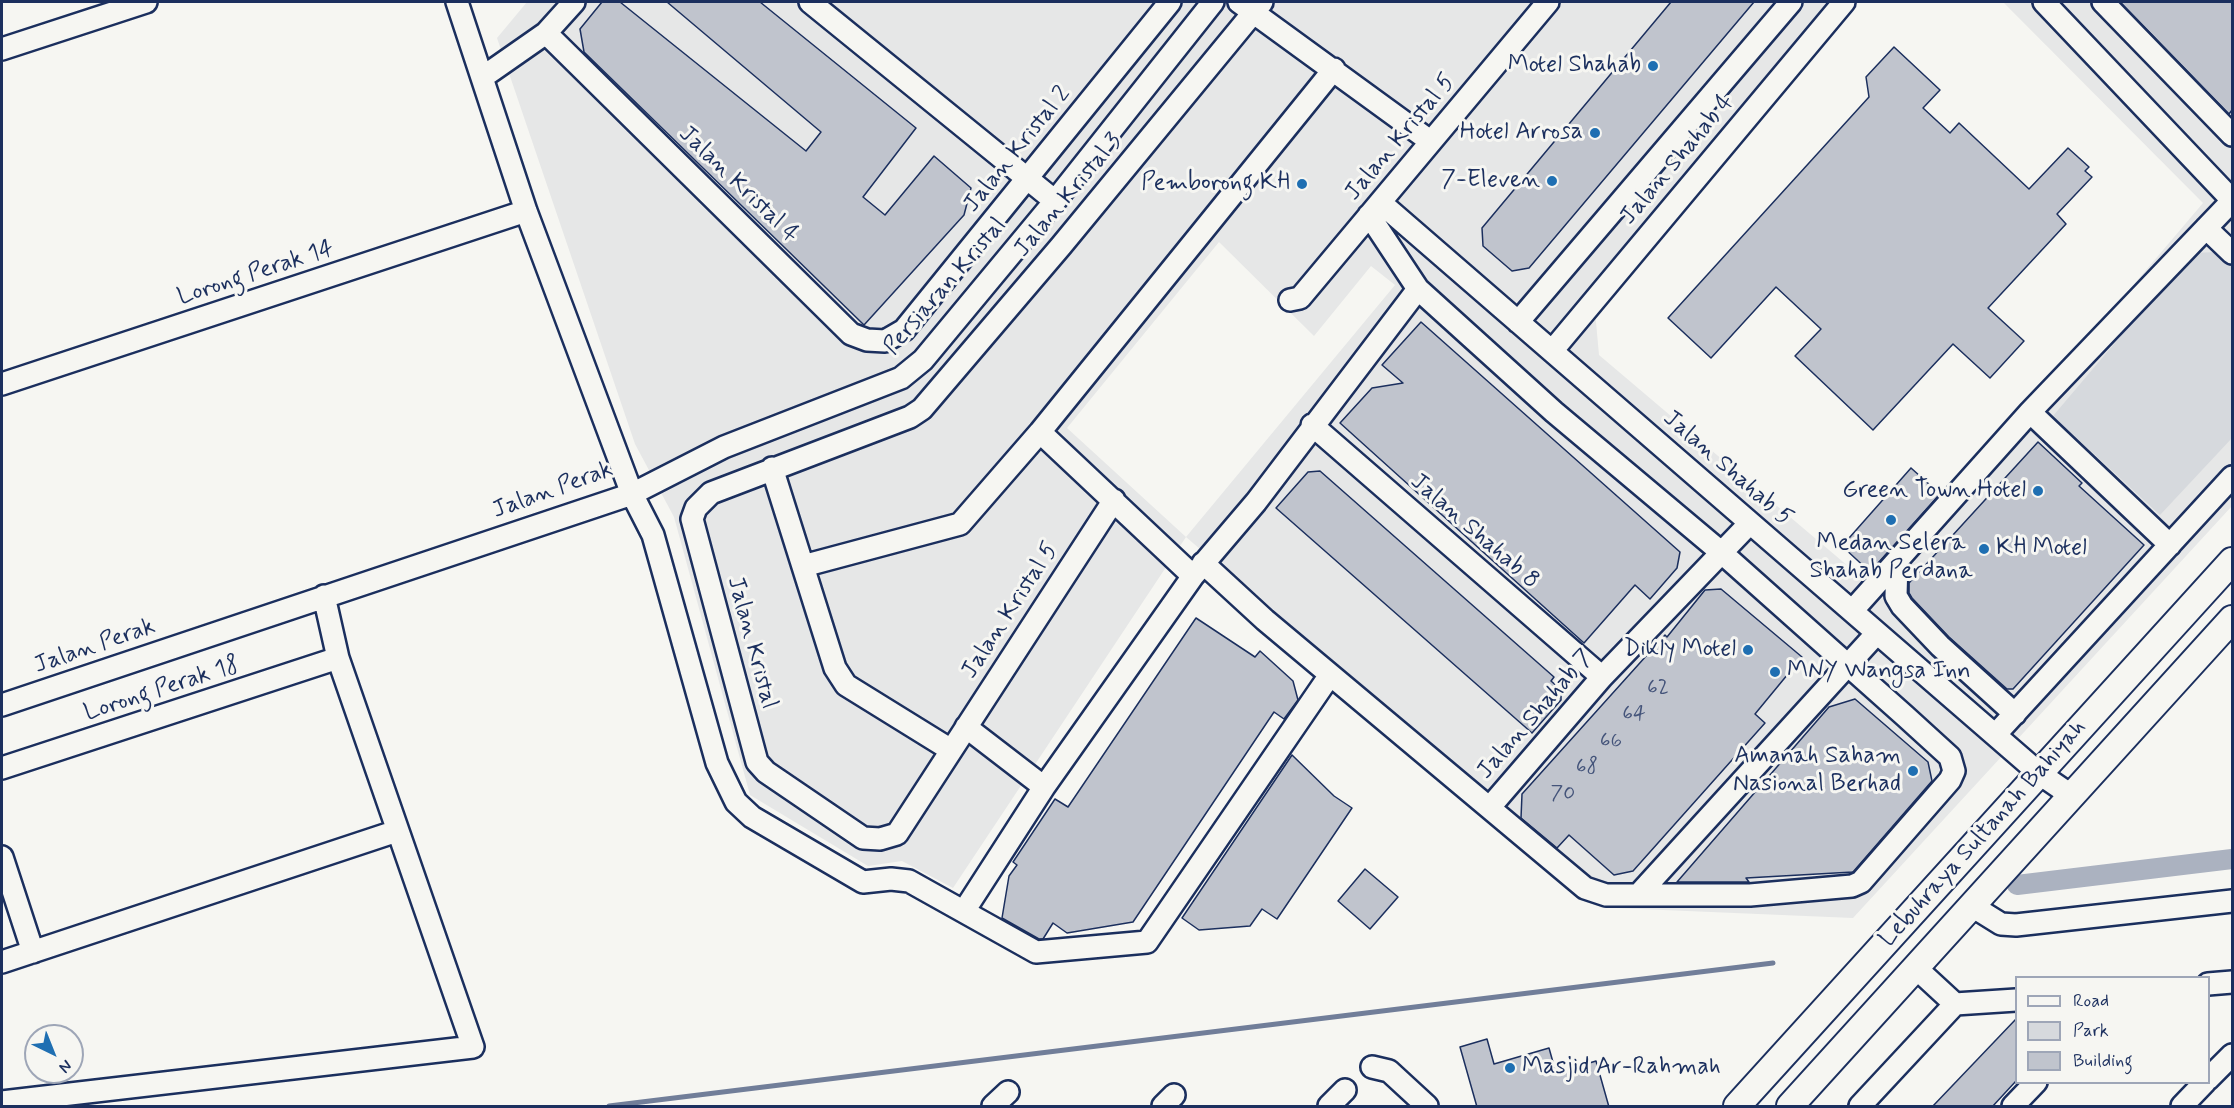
<!DOCTYPE html>
<html>
<head>
<meta charset="utf-8">
<style>
  body { margin:0 }
  #map { position:relative; width:2234px; height:1108px; overflow:hidden; background:#f6f6f2; font-family:Mynerve,sans-serif }
  canvas { display:block }
  .frame { position:absolute; inset:0; border:3px solid #1b2f5e; pointer-events:none }
  .legend { position:absolute; left:2015px; top:976px; width:195px; height:108px; box-sizing:border-box; background:#f6f6f2; border:2px solid #9ea6b7; margin:0; padding:8px 10px; list-style:none; font-size:18px; color:#1b2f5e }
  .legend li { display:flex; align-items:center; gap:12px; height:30px }
  .legend b { width:30px; border:2px solid #9ea6b7 }
  .north { position:absolute; left:24px; top:1024px; width:60px; height:60px; box-sizing:border-box; background:#f6f6f2; border:2px solid #9ea6b7; border-radius:50%; rotate:137deg; font-size:16px; font-weight:700; line-height:24px; text-align:center; color:#1b2f5e }
  .north::after { content:''; display:block; margin:auto; width:21px; height:27px; background:#1f6fb2; clip-path:polygon(50% 0,100% 100%,50% 72%,0 100%) }
</style>
</head>
<body>
<div id="map">
<canvas width="2234" height="1108"></canvas>
<div class="frame"></div>
<ul class="legend">
<li><b style="height:8px;background:#f6f6f2"></b>Road</li>
<li><b style="height:16px;background:#d6d9dd"></b>Park</li>
<li><b style="height:16px;background:#c0c4cd"></b>Building</li>
</ul>
<div class="north">N</div>
</div>
<script>
const ctx = document.querySelector('canvas').getContext('2d');
ctx.lineJoin = 'round';
function paint(path, color) { ctx.fillStyle = color; ctx.fill(path, 'evenodd'); }
const toPath = rows => new Path2D(rows.map(r => 'M' + r).join(''));
function strokePath(path, color, width, dash) { ctx.strokeStyle = color; ctx.lineWidth = width; ctx.lineCap = dash ? 'butt' : 'round'; ctx.setLineDash(dash || []); ctx.stroke(path); }
function label(font, color, halo, rows, align = 'center') {
  ctx.font = font + ' Mynerve,sans-serif'; ctx.lineWidth = 6; ctx.setLineDash([]); ctx.textBaseline = 'middle'; ctx.strokeStyle = halo; ctx.fillStyle = color; for (const [text, x, y, turn = 0] of rows) {
    ctx.save(); ctx.translate(x, y); ctx.rotate((+turn || 0) * Math.PI / 180); ctx.textAlign = isNaN(turn) ? turn : align; if (halo) ctx.strokeText(text, 0, 0); ctx.fillText(text, 0, 0); ctx.restore();
  }
}
const built = toPath([
  [527,2,1858,2,1595,311,1599,355,1875,589,2203,203,2003,2,2232,2,2232,506,1853,918,1616,908,1186,537,953,888,902,861,868,866,750,795,674,517,635,444,497,38],
  [1219,242,1314,336,1371,266,1395,285,1186,537,1067,428]
]);
const green = toPath([
  [2218,252,2232,267,2232,438,2160,515,2053,416,2191,253]
]);
const stream = toPath([
  [609,1106,1773,963]
]);
const canal = toPath([
  [2017,885,2232,859]
]);
const building = toPath([
  [602,2,620,2,806,151,821,132,667,2,760,2,916,128,863,197,885,215,934,156,971,188,964,215,864,325,584,52,580,29,602,2],
  [1671,2,1754,2,1529,268,1512,271,1483,246,1482,228,1671,2],
  [2120,2,2232,2,2232,110,2229,114,2120,2],
  [1894,47,1940,90,1923,108,1950,133,1959,123,2029,189,2068,148,2089,167,2085,171,2092,177,2057,214,2066,224,1988,308,2024,341,1990,378,1953,344,1873,430,1795,356,1821,329,1776,287,1711,358,1668,318,1869,97,1866,77,1894,47],
  [1421,322,1680,552,1677,568,1650,599,1635,585,1584,643,1340,423,1372,388,1403,383,1382,365,1421,322],
  [2038,442,2082,483,2079,486,2144,545,2013,689,2007,689,1949,637,1912,598,1909,593,1909,583,2038,442],
  [1911,468,1940,494,1870,572,1842,546,1911,468],
  [1320,471,1554,677,1551,681,1561,690,1561,700,1532,733,1276,508,1308,472,1320,471],
  [1721,589,1802,657,1755,714,1765,723,1633,871,1614,875,1569,835,1557,848,1521,818,1522,794,1665,635,1667,637,1705,590,1721,589],
  [1196,618,1255,657,1260,651,1293,681,1298,700,1284,719,1274,712,1133,922,1067,933,1053,923,1043,939,1039,939,1002,918,1009,876,1017,865,1013,862,1055,799,1068,807,1196,618],
  [1855,699,1928,762,1932,781,1853,872,1746,878,1749,882,1677,882,1829,707,1855,699],
  [1292,755,1334,796,1352,808,1277,919,1262,909,1250,926,1199,930,1182,918,1292,755],
  [1365,869,1398,897,1370,929,1338,901,1365,869],
  [2016,1019,2016,1081,1992,1107,1932,1107,2016,1019],
  [1487,1039,1494,1064,1549,1048,1556,1073,1596,1061,1609,1107,1477,1107,1460,1047,1487,1039]
]);
const minor = toPath([
  [457,2,526,211,632,494,653,535,717,763,736,802,752,817,863,882,891,879,909,881,1036,952,1147,942,1330,675],
  [810,2,1055,201],
  [1239,2,1430,141],
  [2044,2,2232,200],
  [2103,2,2232,135],
  [546,33,851,334,867,340,885,341,904,330,1170,2],
  [2,49,146,2],
  [483,77,546,33,574,2],
  [1381,203,2040,774,2072,796],
  [2206,228,2232,253],
  [1290,300,1300,298,1548,2],
  [1518,322,1791,2],
  [1552,351,1844,2],
  [2,384,526,211],
  [2030,412,2170,545],
  [1312,425,1602,677],
  [1040,432,1193,576],
  [772,468,835,668,846,685,951,750],
  [1114,500,897,834,880,839,863,838,766,772,757,762,692,519,696,508,711,493,910,417,922,409,1061,246,1262,2],
  [1897,562,1896,596,1902,606,1940,646,2015,714],
  [1203,563,1265,620,1585,888,1606,895,1750,895,1852,886,1861,882,1950,780,1954,771,1950,757,1905,716,1722,553,1554,412,1418,289,1369,215],
  [803,566,960,524,1040,432,1334,69],
  [1852,611,2030,412,2232,201],
  [2,705,632,494,724,447,901,378,923,360,1055,201,1213,2],
  [966,727,1044,787],
  [1995,735,2232,477],
  [2,768,338,658],
  [1490,807,1602,677,1750,523],
  [2,857,33,952],
  [1639,894,1877,633],
  [1972,906,2001,924,2016,925,2232,901],
  [964,911,1044,787,1193,576,1256,502,1418,289],
  [2,962,397,831],
  [1916,968,1955,1004],
  [2208,984,2232,982],
  [1372,1067,1389,1071,1427,1106],
  [2208,1079,2232,1055],
  [2,1102,473,1047,338,658,324,596],
  [993,1106,1008,1092],
  [1163,1106,1174,1095],
  [1329,1106,1345,1090],
  [1860,1106,1955,1004,2016,1000],
  [2013,1106,2036,1082],
  [2182,1106,2205,1082]
]);
const major = toPath([
  [1737,1106,2232,561],
  [1790,1106,2232,619]
]);
const markers = [
  [1653,66,6,"#1f6fb2"],
  [1595,133,6,"#1f6fb2"],
  [1552,181,6,"#1f6fb2"],
  [1302,184,6,"#1f6fb2"],
  [2038,491,6,"#1f6fb2"],
  [1891,520,6,"#1f6fb2"],
  [1984,549,6,"#1f6fb2"],
  [1748,650,6,"#1f6fb2"],
  [1775,672,6,"#1f6fb2"],
  [1913,771,6,"#1f6fb2"],
  [1510,1068,6,"#1f6fb2"]
];
const numberNames = [
  ["62",1658,689],
  ["64",1634,715],
  ["66",1611,742],
  ["68",1587,768],
  ["70",1563,795]
];
const poiNames = [
  ["Motel Shahab",1641,66],
  ["Hotel Arrosa",1583,133],
  ["7-Eleven",1540,181],
  ["Pemborong KH",1290,184],
  ["Green Town Hotel",2026,491],
  ["Medan Selera",1891,544,"center"],
  ["Shahab Perdana",1891,572,"center"],
  ["KH Motel",1996,549,"left"],
  ["Dikly Motel",1736,650],
  ["MNY Wangsa Inn",1787,672,"left"],
  ["Amanah Saham",1901,757],
  ["Nasional Berhad",1901,785],
  ["Masjid Ar-Rahmah",1522,1068,"left"]
];
const streetNames = [
  ["Jalan Kristal 5",1401,138,-50],
  ["Jalan Kristal 2",1018,150,-51],
  ["Jalan Shahab 4",1678,160,-50],
  ["Jalan Kristal 4",738,185,44],
  ["Jalan Kristal 3",1069,196,-50],
  ["Lorong Perak 14",256,274,-18],
  ["Persiaran Kristal",946,287,-49],
  ["Jalan Shahab 5",1727,469,41],
  ["Jalan Perak",553,491,-20],
  ["Jalan Shahab 8",1474,532,41],
  ["Jalan Kristal 5",1011,611,-57],
  ["Jalan Kristal",751,643,75],
  ["Jalan Perak",95,647,-19],
  ["Lorong Perak 18",162,690,-18],
  ["Jalan Shahab 7",1536,715,-49],
  ["Lebuhraya Sultanah Bahiyah",1984,834,-48]
];
paint(built, '#e6e7e7');
paint(green, '#d6d9dd');
strokePath(stream, '#717e99', 5);
strokePath(canal, '#abb2c0', 20);
paint(building, '#c0c4cd');
strokePath(building, '#1b2f5e', 1.5);
strokePath(minor, '#1b2f5e', 26);
strokePath(major, '#1b2f5e', 30);
strokePath(minor, '#f6f6f2', 21);
strokePath(major, '#f6f6f2', 26);
for (const [x, y, r, color] of markers) { const dot = new Path2D(); dot.arc(x, y, r, 0, 2 * Math.PI); ctx.fillStyle = color; ctx.fill(dot); strokePath(dot, '#f6f6f2', 2); }
label('21px', '#44547a', null, numberNames);
label('24px', '#1b2f5e', '#f6f6f2', poiNames, 'right');
label('24px', '#1b2f5e', '#f6f6f2', streetNames);
</script>
</body>
</html>
